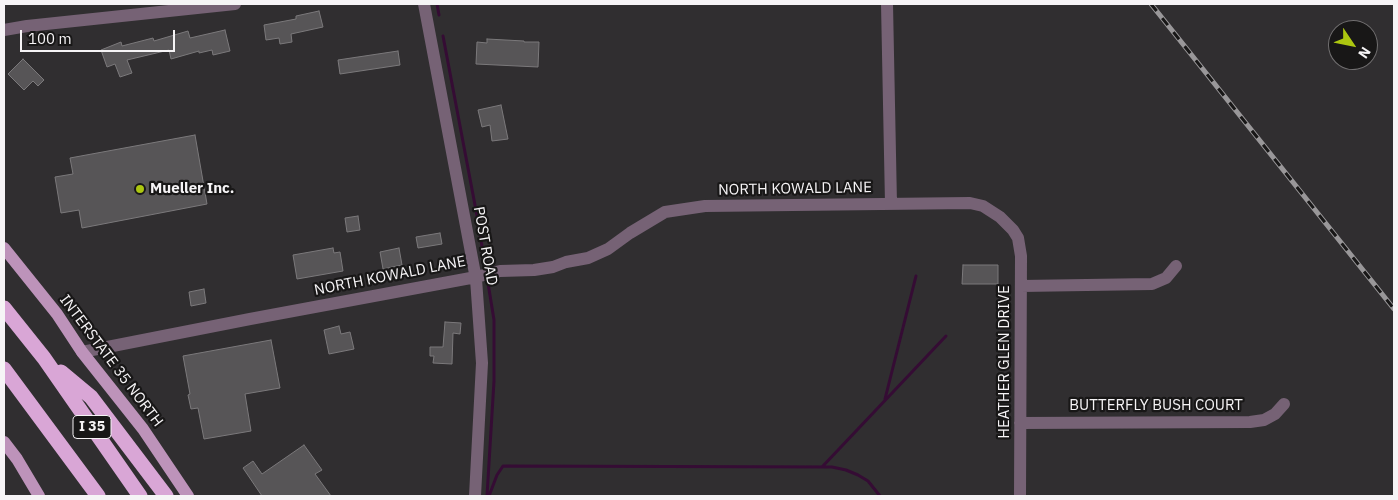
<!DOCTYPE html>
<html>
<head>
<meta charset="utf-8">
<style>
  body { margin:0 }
  #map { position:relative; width:1398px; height:500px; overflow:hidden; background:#302e30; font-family:"IBM Plex Sans",sans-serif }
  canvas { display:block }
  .frame { position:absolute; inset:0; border:5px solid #f6f4f6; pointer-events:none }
  .north { position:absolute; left:1328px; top:20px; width:50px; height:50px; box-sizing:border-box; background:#181717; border:1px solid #716f70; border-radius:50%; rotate:124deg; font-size:14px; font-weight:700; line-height:20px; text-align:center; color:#f6f4f6 }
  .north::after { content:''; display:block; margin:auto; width:18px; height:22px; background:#acc610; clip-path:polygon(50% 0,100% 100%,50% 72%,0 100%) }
  .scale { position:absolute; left:20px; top:30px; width:155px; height:22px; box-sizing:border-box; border:2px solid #f6f4f6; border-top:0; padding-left:6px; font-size:15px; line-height:18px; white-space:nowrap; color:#f6f4f6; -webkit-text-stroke:4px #181717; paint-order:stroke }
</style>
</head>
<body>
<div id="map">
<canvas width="1398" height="500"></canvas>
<div class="frame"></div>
<div class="north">N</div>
<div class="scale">100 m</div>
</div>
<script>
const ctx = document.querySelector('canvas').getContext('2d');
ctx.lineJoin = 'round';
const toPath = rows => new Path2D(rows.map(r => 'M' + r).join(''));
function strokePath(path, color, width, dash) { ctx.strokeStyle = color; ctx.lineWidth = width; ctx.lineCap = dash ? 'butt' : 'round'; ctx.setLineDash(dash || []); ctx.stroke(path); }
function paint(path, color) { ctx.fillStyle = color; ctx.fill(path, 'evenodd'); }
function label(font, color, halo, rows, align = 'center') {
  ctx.font = font + ' "IBM Plex Sans",sans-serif'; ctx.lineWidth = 4.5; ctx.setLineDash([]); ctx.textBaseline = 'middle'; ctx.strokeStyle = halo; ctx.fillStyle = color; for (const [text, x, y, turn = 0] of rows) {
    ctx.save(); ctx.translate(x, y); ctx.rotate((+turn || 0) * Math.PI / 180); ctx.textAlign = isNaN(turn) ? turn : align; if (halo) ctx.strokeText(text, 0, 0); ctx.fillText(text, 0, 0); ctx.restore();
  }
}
const stream = toPath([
  [437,4,439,15],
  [443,36,478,221,484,259],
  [885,399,916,276],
  [822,467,946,336],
  [487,496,494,381,494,320,488,283],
  [489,496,497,475,503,466,832,467,846,470,858,475,868,481,880,496]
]);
const building = toPath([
  [319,11,323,27,291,34,292,42,280,44,279,38,266,40,264,25,296,19,296,16,319,11],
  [225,30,230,51,213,55,212,50,199,53,199,51,171,59,169,50,127,60,132,73,120,77,115,64,107,67,101,50,121,42,122,46,153,38,154,41,188,31,190,38,225,30],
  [487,39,524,41,524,42,539,42,538,67,476,64,477,42,487,43,487,39],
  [398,51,400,65,340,74,338,60,398,51],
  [23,59,44,80,38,86,33,81,24,90,8,74,23,59],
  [501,105,508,139,492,141,490,125,482,127,478,110,501,105],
  [195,135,207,204,82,228,79,210,61,213,55,177,73,174,70,158,195,135],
  [358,216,360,230,347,232,345,218,358,216],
  [440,233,442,244,418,248,416,237,440,233],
  [333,248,334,253,340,252,343,271,297,279,293,255,333,248],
  [399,248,402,265,383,269,380,252,399,248],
  [963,265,998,265,998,284,962,284,963,265],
  [204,289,206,303,191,306,189,292,204,289],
  [445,322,461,323,460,334,453,333,452,364,433,363,434,356,430,356,430,347,443,347,445,322],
  [339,326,341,334,350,332,354,349,329,354,324,330,339,326],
  [271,340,280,388,245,394,251,431,204,439,198,408,191,409,188,395,190,394,183,356,271,340],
  [304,445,322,470,315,474,331,496,262,496,243,468,253,461,262,474,304,445]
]);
const minor = toPath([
  [424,4,476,279,482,363,475,496],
  [887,4,891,204],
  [4,30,27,26,235,4],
  [1021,286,1152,284,1166,278,1176,266],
  [82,352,250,319,476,277,500,271,534,270,553,267,566,262,588,258,608,249,630,233,665,212,705,206,970,203,983,206,1000,217,1013,230,1018,238,1021,256,1020,496],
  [1020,423,1250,422,1264,420,1275,414,1284,404]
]);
const major = toPath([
  [4,248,57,314,82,352,143,429,188,496],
  [4,442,17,459,39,496]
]);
const highway = toPath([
  [4,308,44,358,140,496],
  [4,369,98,496],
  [61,372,91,397,166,496]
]);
const rail = toPath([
  [1151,4,1394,309]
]);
const markers = [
  [140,189,5,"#acc610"]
];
const shields = [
  [92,427,38]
];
const shieldNames = [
  ["I 35",92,427]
];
const poiNames = [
  ["Mueller Inc.",150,189]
];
const streetNames = [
  ["NORTH KOWALD LANE",795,189,-1],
  ["POST ROAD",485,246,80],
  ["NORTH KOWALD LANE",390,276,-11],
  ["INTERSTATE 35 NORTH",111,361,53],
  ["HEATHER GLEN DRIVE",1005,362,-90],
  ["BUTTERFLY BUSH COURT",1156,406]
];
strokePath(stream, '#350c34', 3);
paint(building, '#575557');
strokePath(building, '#7b797b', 1);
strokePath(minor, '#766275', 12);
strokePath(major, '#bd93ba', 12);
strokePath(highway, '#d9a6d6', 15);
strokePath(rail, '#999799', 5);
strokePath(rail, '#181717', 3, [9]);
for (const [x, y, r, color] of markers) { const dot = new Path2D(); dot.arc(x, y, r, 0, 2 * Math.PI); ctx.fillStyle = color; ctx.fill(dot); strokePath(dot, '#181717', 2); }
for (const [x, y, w] of shields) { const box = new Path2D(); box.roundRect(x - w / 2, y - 11.5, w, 23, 4); ctx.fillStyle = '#181717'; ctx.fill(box); strokePath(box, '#f6f4f6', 1); }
label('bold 14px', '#f6f4f6', null, shieldNames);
label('bold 15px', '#f6f4f6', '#181717', poiNames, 'left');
label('15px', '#f6f4f6', '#181717', streetNames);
</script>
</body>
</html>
